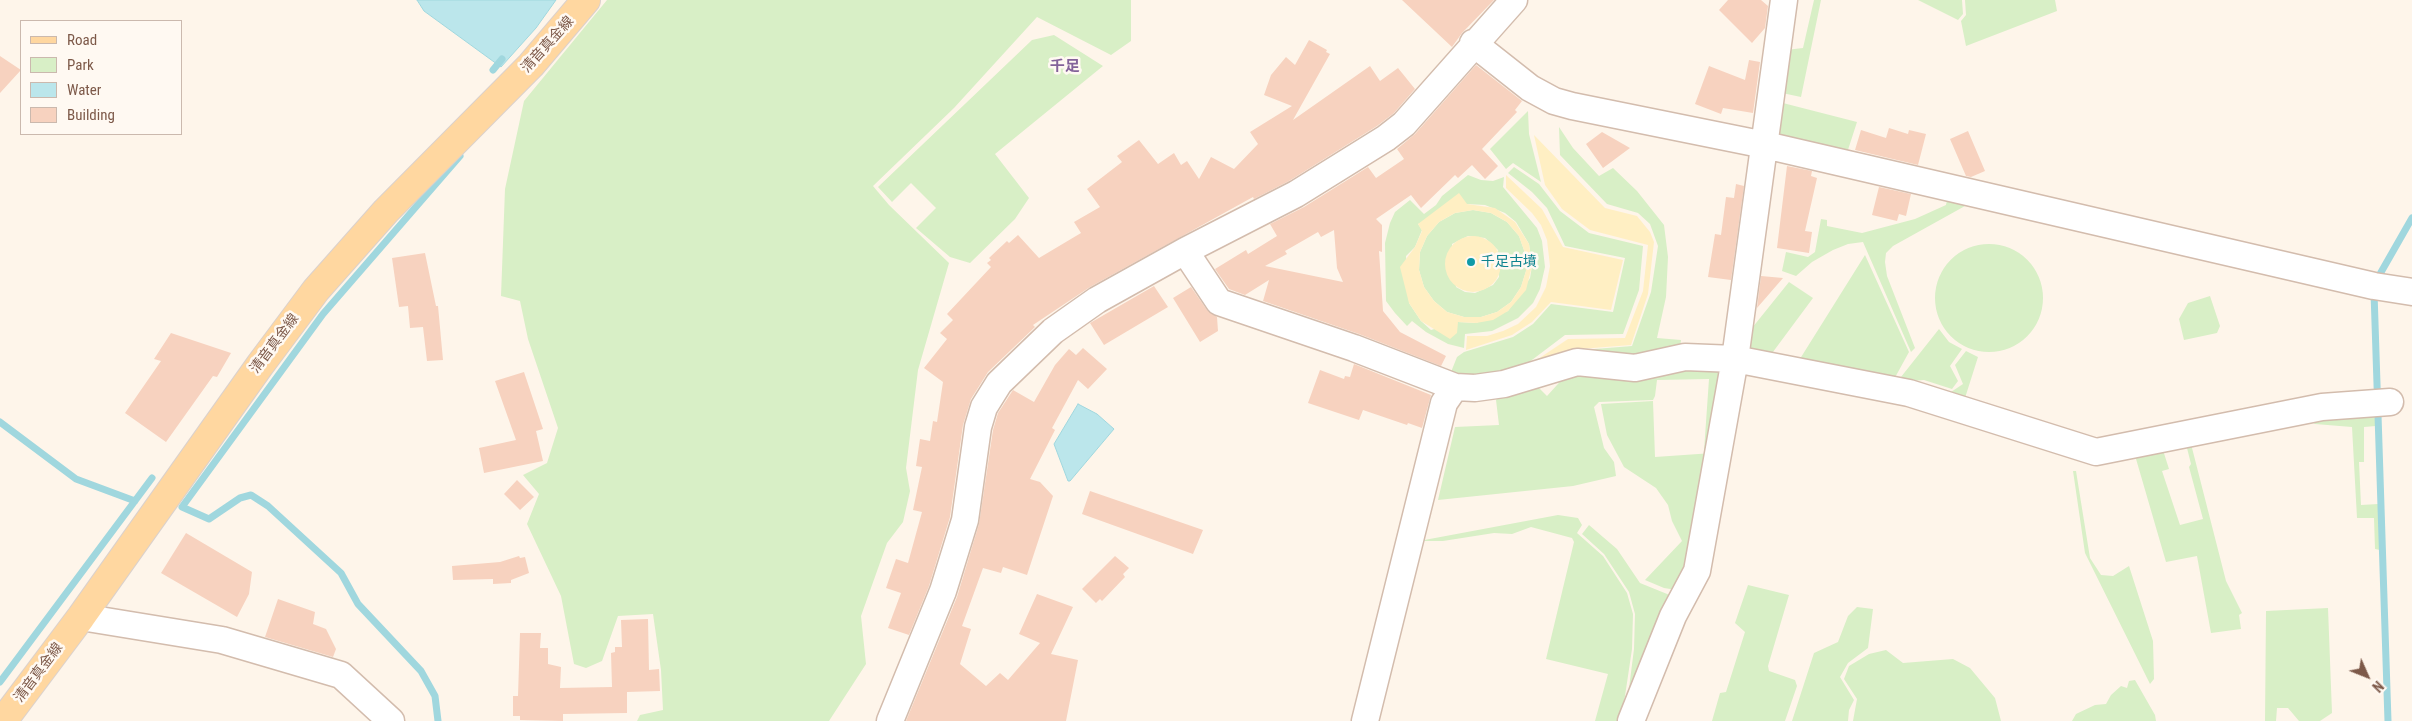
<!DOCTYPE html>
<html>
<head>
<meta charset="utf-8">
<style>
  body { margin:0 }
  #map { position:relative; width:2412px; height:721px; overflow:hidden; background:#fef5ea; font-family:"Roboto Condensed",sans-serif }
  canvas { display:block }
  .legend { position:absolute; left:20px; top:20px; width:162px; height:115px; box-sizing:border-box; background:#fff9f2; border:1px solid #cbb9ae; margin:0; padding:6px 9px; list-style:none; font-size:15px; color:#7d5949 }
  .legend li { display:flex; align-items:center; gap:10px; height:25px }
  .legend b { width:25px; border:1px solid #cbb9ae }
  .north { position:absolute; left:2342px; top:651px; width:50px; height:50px; -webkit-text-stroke:4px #fff9f2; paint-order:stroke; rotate:134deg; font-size:14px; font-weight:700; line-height:20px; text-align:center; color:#7d5949 }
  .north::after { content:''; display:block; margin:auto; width:18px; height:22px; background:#7d5949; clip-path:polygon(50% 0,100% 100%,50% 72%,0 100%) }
</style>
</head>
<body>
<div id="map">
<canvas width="2412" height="721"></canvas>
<ul class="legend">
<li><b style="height:6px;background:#ffd7a0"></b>Road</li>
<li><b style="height:14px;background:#d8efc6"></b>Park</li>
<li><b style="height:14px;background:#bbe6eb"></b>Water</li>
<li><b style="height:14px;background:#f7d2bf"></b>Building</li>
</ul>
<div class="north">N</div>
</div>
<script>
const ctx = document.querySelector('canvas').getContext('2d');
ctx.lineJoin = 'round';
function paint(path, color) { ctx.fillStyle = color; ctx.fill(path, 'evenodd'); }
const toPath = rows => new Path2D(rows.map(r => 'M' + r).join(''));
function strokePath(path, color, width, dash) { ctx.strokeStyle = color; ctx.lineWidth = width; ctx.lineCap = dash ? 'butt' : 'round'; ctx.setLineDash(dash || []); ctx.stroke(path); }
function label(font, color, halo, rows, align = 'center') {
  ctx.font = font + ' "Roboto Condensed","Noto Sans JP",sans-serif'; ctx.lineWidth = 5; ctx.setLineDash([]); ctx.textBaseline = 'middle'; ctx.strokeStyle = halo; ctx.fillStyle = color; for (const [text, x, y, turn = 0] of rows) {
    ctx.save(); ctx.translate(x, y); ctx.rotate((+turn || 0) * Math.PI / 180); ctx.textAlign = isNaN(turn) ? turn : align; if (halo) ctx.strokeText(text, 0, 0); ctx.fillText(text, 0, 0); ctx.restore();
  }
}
const green = toPath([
  [607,0,1131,0,1131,41,1111,55,1037,17,954,108,873,186,889,205,949,263,918,370,906,468,910,491,903,522,887,543,861,616,866,664,829,721,637,721,640,715,663,710,661,670,653,614,618,616,602,661,586,668,574,664,561,596,527,524,539,494,523,475,547,463,558,428,528,339,520,301,501,296,505,189,524,101],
  [1814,0,1821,0,1801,97,1782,93,1786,50,1803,48],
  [1918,0,1962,0,1963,14,1958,20],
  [1965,0,2055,0,2057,11,1966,46,1961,21,1966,15],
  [1054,35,1103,66,995,154,1029,198,1015,219,970,263,950,257,916,228,936,208,911,183,892,202,878,187,1032,40],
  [1779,102,1857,122,1846,156,1778,139],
  [1528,111,1529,134,1541,182,1513,163,1506,169,1490,149],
  [1559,127,1573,148,1599,176,1613,168,1637,191,1664,225,1668,257,1666,297,1657,338,1681,340,1680,350,1506,378,1449,377,1457,357,1464,352,1513,337,1533,324,1551,304,1613,312,1625,258,1565,246,1547,208,1532,192,1508,173,1514,167,1539,184,1560,211,1589,233,1643,246,1639,290,1623,334,1565,335,1524,366,1582,350,1632,346,1651,292,1658,246,1650,224,1638,213,1607,204,1560,155],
  [1468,175,1481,180,1493,181,1504,177,1503,187,1537,228,1542,241,1545,267,1540,289,1533,303,1518,318,1492,331,1465,334,1464,348,1448,344,1426,332,1412,321,1407,326,1395,313,1386,301,1385,243,1390,223,1395,212,1410,200,1424,214,1436,205,1442,196],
  [1467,204,1485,205,1505,213,1516,222,1529,244,1532,266,1530,278,1508,311,1476,323,1458,322,1431,330,1421,321,1409,303,1406,256,1415,247,1422,230,1418,224],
  [1948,195,1971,201,1965,206,1893,246,1886,253,1885,262,1887,276,1915,348,1911,352,1863,242,1848,244,1833,250,1812,262,1796,276,1782,271,1786,252,1808,257,1815,252,1821,219,1827,220,1827,226,1862,233,1915,219,1946,205],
  [1473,210,1491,213,1507,222,1519,236,1525,253,1526,271,1521,287,1511,302,1497,312,1481,317,1464,317,1447,312,1434,301,1424,287,1419,270,1420,252,1427,236,1439,222,1455,213],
  [1468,236,1485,238,1498,250,1499,277,1493,285,1475,293,1465,292,1456,287,1452,244],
  '1935 298a54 54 0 1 1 108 0a54 54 0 1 1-108 0Z',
  [1865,255,1909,352,1892,383,1798,362],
  [1789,282,1813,298,1767,360,1746,355,1752,328],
  [2210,296,2220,326,2217,333,2184,340,2179,319,2188,303],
  [1939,329,1949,342,1962,349,1950,366,1958,381,1952,389,1924,380,1897,382],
  [1966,351,1978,357,1965,398,1924,385,1951,392,1963,384,1955,365],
  [1723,365,1714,451,1704,451,1709,379,1657,380,1655,396,1653,400,1599,402,1594,407,1604,448,1614,462,1616,476,1573,486,1438,500,1455,427,1499,425,1496,400,1500,393,1538,387,1547,396,1567,374],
  [1653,401,1655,457,1713,453,1683,591,1664,588,1645,580,1682,541,1672,521,1668,505,1656,488,1624,467,1607,435,1601,404],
  [2374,408,2376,426,2364,427,2364,462,2359,462,2361,505,2378,504,2380,550,2375,549,2374,518,2357,518,2352,427,2315,424,2301,415],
  [2185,440,2191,444,2226,581,2242,613,2239,615,2241,629,2211,633,2197,556,2166,562,2134,452,2162,447,2169,469,2162,471,2180,525,2203,519,2189,467,2191,464],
  [2073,471,2076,471,2090,558,2101,575,2113,576,2129,566,2153,641,2154,679,2150,684,2085,553],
  [1558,515,1578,518,1582,525,1577,533,1603,556,1627,593,1633,614,1632,649,1625,696,1619,721,1595,721,1608,674,1546,659,1574,542,1572,538,1531,527,1512,534,1494,533,1443,541,1419,541],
  [1589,525,1617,549,1640,583,1677,598,1628,696,1634,649,1635,614,1629,592,1604,554,1582,534],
  [1748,585,1789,595,1768,666,1769,671,1795,680,1797,686,1785,721,1712,721,1720,693,1726,692,1745,632,1735,623],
  [1857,607,1873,609,1868,648,1848,663,1840,677,1854,700,1849,710,1848,721,1792,721,1814,653,1838,642,1848,616],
  [2328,608,2332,713,2320,721,2299,721,2288,708,2277,708,2276,721,2265,721,2266,611],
  [1886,650,1903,663,1953,659,1970,668,1995,698,2001,721,1853,721,1857,699,1844,679,1849,666,1869,654],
  [2135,680,2155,715,2156,721,2072,721,2076,714,2095,705,2106,704,2111,695,2121,686,2127,688,2129,681]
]);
const sand = toPath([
  [1534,135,1605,208,1637,216,1650,232,1654,242,1648,294,1631,345,1580,349,1578,352,1529,365,1568,339,1625,338,1643,291,1648,245,1590,230,1562,209,1545,185],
  [1506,175,1542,209,1563,247,1623,260,1611,310,1551,302,1532,322,1512,335,1466,350,1467,336,1487,336,1503,331,1518,324,1536,307,1546,287,1550,266,1547,240,1541,225,1532,213,1506,188],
  [1459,193,1467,204,1495,208,1515,222,1529,244,1532,266,1526,290,1508,311,1493,320,1476,323,1458,322,1457,333,1450,339,1421,321,1409,303,1400,267,1415,247,1422,231,1418,224],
  [1473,210,1491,213,1507,222,1519,236,1525,253,1526,271,1521,287,1511,302,1497,312,1481,317,1464,317,1447,312,1434,301,1424,287,1419,270,1420,252,1427,236,1439,222,1455,213],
  '1445 264a28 28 0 1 1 56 0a28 28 0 1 1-56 0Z'
]);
const water = toPath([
  [417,0,556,0,536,28,501,67,424,11,417,0],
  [1078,404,1097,414,1114,429,1070,481,1068,481,1054,444,1078,404]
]);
const stream = toPath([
  [493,70,502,59],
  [2376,281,2412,218],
  [2374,292,2388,721],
  [0,422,76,479,135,501],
  [0,682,152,478],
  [438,721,435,696,421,671,358,604,341,573,268,506,251,495,240,498,209,519,182,507,323,314,460,156]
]);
const building = toPath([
  [1402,0,1494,0,1462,33,1452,47],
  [1728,0,1761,0,1768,6,1765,28,1752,43,1719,10],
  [1309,40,1327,50,1326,52,1330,54,1293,120,1370,66,1380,81,1398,68,1415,89,1394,113,1377,126,1289,181,1254,199,1253,197,1090,287,1033,325,1035,327,988,372,971,399,963,425,950,517,929,586,909,635,888,628,901,593,886,588,896,559,908,563,922,512,913,510,922,467,916,466,920,439,930,441,933,421,937,422,943,382,924,368,947,339,940,333,953,320,947,314,991,267,987,263,991,260,989,258,1007,241,1009,243,1018,235,1039,258,1081,233,1074,222,1100,207,1087,189,1122,162,1117,156,1139,140,1158,164,1174,153,1181,165,1187,161,1199,179,1211,157,1234,169,1258,144,1250,132,1292,106,1264,95,1271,75,1286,57,1295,65],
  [0,56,21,70,0,93],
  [1749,60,1760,62,1753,113,1723,108,1721,114,1695,104,1709,66,1745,80],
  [1476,65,1522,101,1515,110,1517,112,1482,149,1498,166,1485,179,1472,165,1458,178,1455,175,1421,208,1411,195,1376,219,1382,225,1382,252,1379,251,1383,311,1400,332,1446,356,1441,366,1359,334,1263,301,1269,280,1245,295,1229,289,1215,269,1246,250,1248,254,1277,236,1270,224,1304,207,1368,167,1376,178,1404,159,1397,149,1415,134],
  [1334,230,1337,268,1343,282,1265,266,1287,254,1285,251,1318,232,1321,237],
  [1889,128,1908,134,1909,130,1926,134,1918,165,1855,150,1861,130,1886,138],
  [1968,131,1985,171,1971,177,1966,176,1950,139],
  [1602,132,1630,148,1603,168,1586,144],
  [1787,166,1812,171,1811,176,1817,178,1805,231,1812,232,1809,253,1777,248],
  [1736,184,1744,186,1731,280,1708,277,1715,234,1721,235,1726,197,1734,198],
  [1879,187,1911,194,1906,216,1899,214,1897,221,1872,215],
  [425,253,436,306,438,306,443,360,427,361,423,327,410,328,408,306,399,307,392,258],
  [1761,276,1783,278,1757,308],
  [1154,286,1168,307,1104,345,1090,323],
  [1191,287,1207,310,1217,317,1218,331,1200,342,1173,298],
  [171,333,231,353,217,377,213,376,166,442,125,413,161,361,154,359],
  [1083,348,1107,369,1088,389,1078,380,1052,428,1055,430,1030,479,1040,482,1053,496,1027,575,1003,567,1001,573,983,568,962,626,971,629,960,664,986,686,1000,673,1008,680,1040,643,1019,634,1037,594,1073,607,1051,654,1078,660,1066,721,906,721,957,597,979,524,993,430,998,413,1013,390,1034,402,1055,365,1069,349,1076,355],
  [1354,364,1431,395,1422,428,1408,423,1407,425,1363,410,1359,420,1308,403,1320,370,1344,379,1345,376,1350,377],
  [524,372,543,429,536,431,543,461,484,473,479,448,516,440,495,381],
  [517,480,534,497,520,510,504,494],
  [1090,491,1203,530,1193,554,1082,514],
  [186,533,252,572,249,594,237,617,161,573],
  [519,556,520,558,525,557,529,573,511,580,511,583,493,584,493,579,453,580,452,566,500,562],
  [1115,556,1129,568,1123,574,1125,577,1102,601,1100,599,1096,603,1082,589],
  [278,599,315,612,313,624,326,629,336,649,333,657,265,637],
  [648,619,649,670,659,669,660,691,627,692,627,713,563,714,563,721,520,720,520,716,513,716,513,696,518,696,520,633,541,633,540,648,548,648,548,664,561,667,560,688,612,687,611,653,615,652,615,647,622,647,621,620]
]);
const minor = toPath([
  [1473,43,1530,88,1554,101,1572,106,1765,145,2374,286,2412,292],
  [1185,251,1219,302,1354,348,1455,387,1475,388,1504,384,1577,362,1635,368,1685,357,1735,359,1909,393,2096,452,2322,407,2390,402],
  [81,617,222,640,341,675,391,721],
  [890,721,943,591,965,520,978,427,984,407,999,383,1053,331,1097,300,1185,251,1296,194,1386,138,1404,124,1514,0],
  [1365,721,1444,403,1455,387],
  [1631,721,1673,616,1697,571,1735,359,1784,0]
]);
const major = toPath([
  [3,721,81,617,260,365,316,290,386,211,531,65,586,0]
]);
const markers = [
  [1471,262,5,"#0f9aa8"]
];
const streetNames = [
  ["清音真金線",548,45,-48],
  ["清音真金線",275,344,-53],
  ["清音真金線",39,673,-53]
];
const cultureNames = [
  ["千足古墳",1481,262]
];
const neighbourhoodNames = [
  ["千足",1065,67]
];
paint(green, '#d8efc6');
paint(sand, '#ffefc3');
paint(water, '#bbe6eb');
strokePath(water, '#a0d7de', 1);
strokePath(stream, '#a0d7de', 7);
paint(building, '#f7d2bf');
strokePath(minor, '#d3bcad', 29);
strokePath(major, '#dbd1cc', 30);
strokePath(minor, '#fff', 26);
strokePath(major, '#ffd7a0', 28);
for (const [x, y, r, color] of markers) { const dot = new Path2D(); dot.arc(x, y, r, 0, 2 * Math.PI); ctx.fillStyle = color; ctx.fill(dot); strokePath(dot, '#fff9f2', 2); }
label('14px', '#7d5949', '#fff9f2', streetNames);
label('14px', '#0d838f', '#fff9f2', cultureNames, 'left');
label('bold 15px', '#836299', '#fff9f2', neighbourhoodNames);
</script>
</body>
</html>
